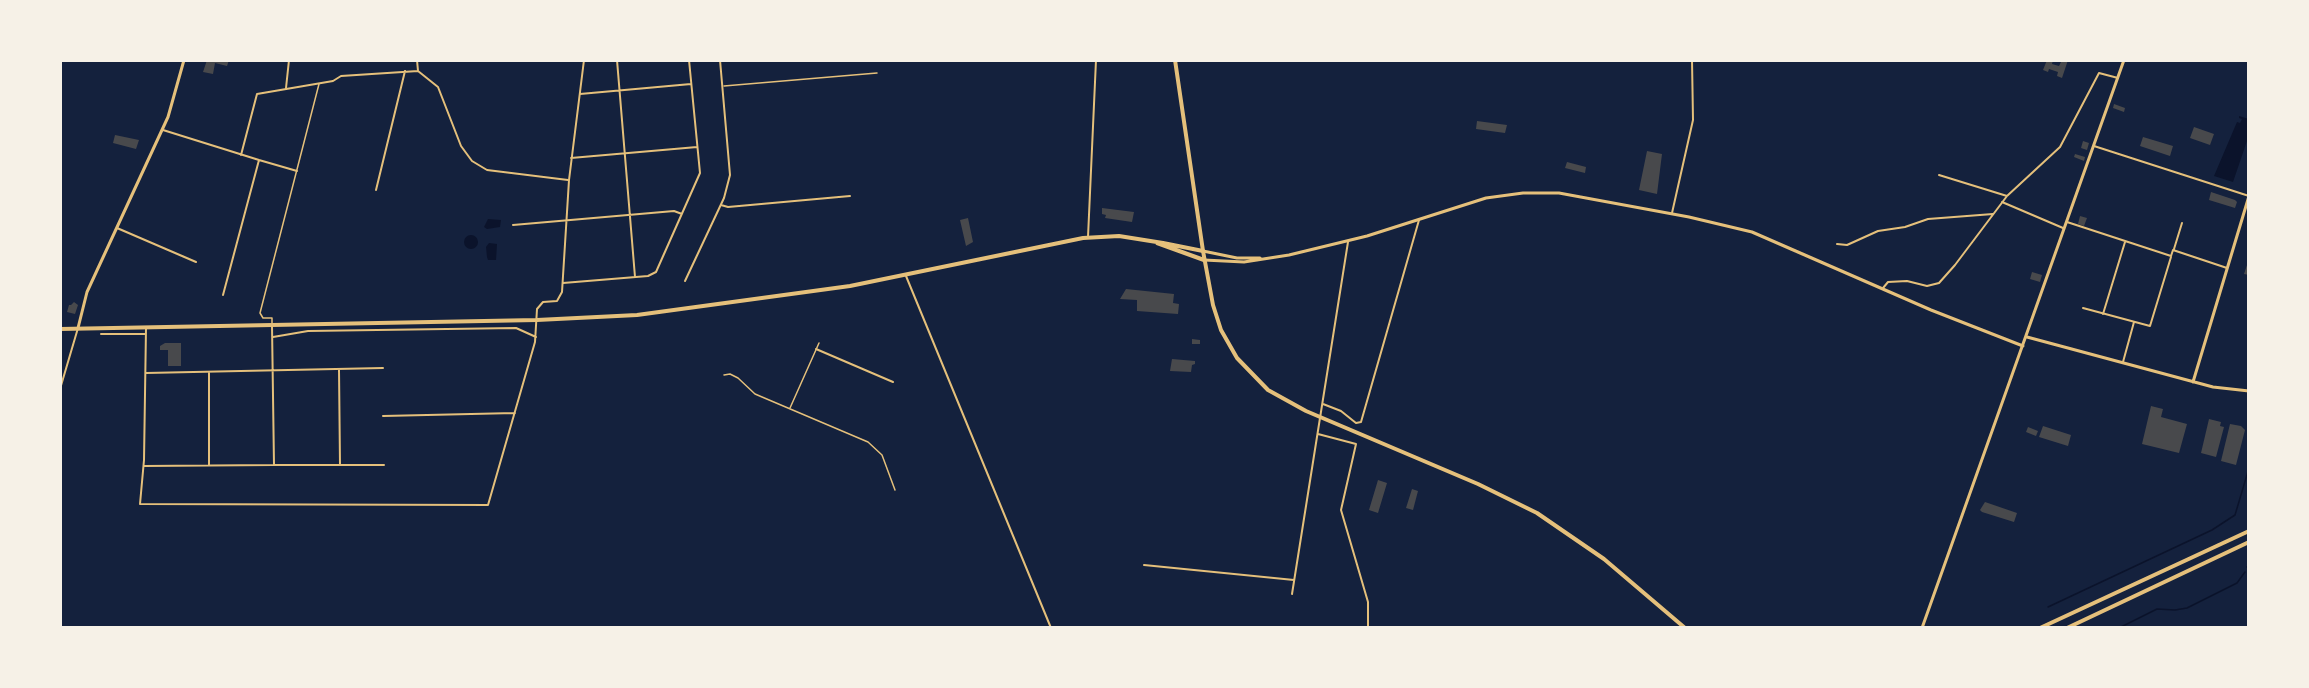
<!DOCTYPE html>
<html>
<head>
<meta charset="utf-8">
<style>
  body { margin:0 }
  #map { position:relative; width:2309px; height:688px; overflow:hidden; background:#14213d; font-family:Helvetica,sans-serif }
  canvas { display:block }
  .frame { position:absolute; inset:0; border:62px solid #f6f1e7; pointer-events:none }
</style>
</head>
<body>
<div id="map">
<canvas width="2309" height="688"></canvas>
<div class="frame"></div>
</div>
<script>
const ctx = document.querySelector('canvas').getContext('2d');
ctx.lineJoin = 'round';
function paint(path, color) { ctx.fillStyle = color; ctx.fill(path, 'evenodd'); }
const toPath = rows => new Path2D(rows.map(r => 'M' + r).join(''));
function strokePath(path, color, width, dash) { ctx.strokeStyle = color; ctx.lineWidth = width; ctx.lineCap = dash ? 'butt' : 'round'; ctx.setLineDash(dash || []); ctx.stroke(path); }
const water = toPath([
  [2239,116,2249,119,2249,135,2233,182,2214,176,2237,122,2240,123,2242,119,2239,118],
  [488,219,501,220,500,227,487,229,484,227],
  '464 242a7 7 0 1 1 14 0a7 7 0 1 1-14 0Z',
  [489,243,497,244,496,260,488,260,487,257,486,247]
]);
const stream = toPath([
  [2247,567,2249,565],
  [2048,607,2212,530,2235,515,2249,468],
  [2119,628,2157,609,2175,610,2187,608,2237,583,2245,572]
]);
const building = toPath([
  [207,60,229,60,227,66,215,63,213,74,203,72],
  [2047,60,2053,60,2052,64,2059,66,2062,60,2068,60,2062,78,2057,76,2058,72,2049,69,2048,72,2043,70],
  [2114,104,2125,108,2124,112,2113,108],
  [1477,121,1507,125,1505,133,1476,129],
  [2194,127,2214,134,2210,145,2190,138],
  [115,135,139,140,136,149,113,143],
  [2143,137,2173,146,2170,156,2140,146],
  [2083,141,2089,143,2087,150,2081,148],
  [1647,151,1662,154,1657,194,1639,190],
  [2075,154,2085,157,2084,161,2074,157],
  [1567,162,1586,167,1585,173,1565,168],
  [2211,192,2235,200,2237,202,2235,208,2209,200],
  [1102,208,1134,212,1132,222,1105,218,1106,215,1102,214],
  [2080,216,2087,218,2084,226,2078,224],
  [968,218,973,242,966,246,960,220],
  [2249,259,2249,275,2244,274],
  [2032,272,2042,275,2040,282,2030,279],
  [1126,289,1174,294,1173,303,1179,304,1178,314,1137,311,1137,300,1120,299],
  [74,302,78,305,75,314,67,312,69,305,71,305],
  [1192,339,1200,340,1200,344,1192,344],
  [165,343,181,343,181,366,168,366,168,350,160,350,160,346],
  [1172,359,1195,361,1195,364,1192,365,1191,372,1170,371],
  [2151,406,2163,409,2161,417,2187,424,2179,453,2142,444],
  [2209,419,2221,422,2220,426,2224,427,2216,457,2201,453],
  [2230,424,2241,426,2245,430,2236,465,2221,461],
  [2043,426,2071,435,2068,446,2039,437],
  [2028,427,2038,431,2036,436,2026,432],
  [1378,480,1387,483,1378,513,1369,510],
  [1412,489,1418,491,1413,510,1406,508],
  [1985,502,2017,513,2014,522,1982,512,1980,510]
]);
const service = toPath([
  [724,86,877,73],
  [272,323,272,318,263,318,260,313,319,84],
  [724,375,730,374,738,378,755,394,868,442,882,455,895,490],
  [790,408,819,343]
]);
const minor = toPath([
  [417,60,418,71,438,87,461,146,472,161,487,170,568,180],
  [617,60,635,277],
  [286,88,289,60],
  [580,94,691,84],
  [163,130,259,160,223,295],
  [2094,146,2249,196],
  [241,155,257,94,333,81,341,76,418,71],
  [571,158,697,147],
  [259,160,297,171],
  [1939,175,2007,196],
  [376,190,405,71],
  [2002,202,2063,228],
  [721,205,728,207,850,196],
  [1672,213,1693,120,1692,60],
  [2067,222,2171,256,2173,250,2227,268],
  [513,225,674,211,682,214],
  [117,228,196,262],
  [1088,237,1096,60],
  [1837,244,1847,245,1878,231,1905,227,1928,219,1993,214],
  [2174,249,2182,223],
  [906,276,1051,628],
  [685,281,724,198,730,175,720,60],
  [563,283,648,276,656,272,700,173,689,60],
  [1883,288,1888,282,1907,281,1927,286,1939,283,1955,265,2007,196,2060,147,2099,73,2118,78],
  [2083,308,2150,326,2171,257],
  [2103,314,2125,242],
  [146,328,144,460,140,504,488,505,535,342,537,309,543,302,557,301,562,292,569,180,584,60],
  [101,334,146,334],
  [273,337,308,331,516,328,536,337],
  [816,349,893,382],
  [2123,362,2134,322],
  [339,369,340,465,384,465],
  [209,372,209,465],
  [146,373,383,368],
  [60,389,78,328],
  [1323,404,1341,411,1356,423,1361,422,1419,220],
  [383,416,515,413],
  [1318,434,1356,444,1341,510,1368,602,1368,628],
  [274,465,340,465],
  [144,466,274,465,272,326],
  [1144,565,1294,580],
  [1292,594,1348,242]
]);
const tertiary = toPath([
  [1203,251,1237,258,1260,258],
  [1204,260,1244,262,1289,255,1367,236,1486,198,1523,193,1559,193,1689,217,1752,232,1931,310,2023,346],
  [78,328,87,292,168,117,184,60],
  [2027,337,2213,387,2249,391],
  [2193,382,2249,196],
  [1922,628,2124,60]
]);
const secondary = toPath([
  [1175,60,1203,251]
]);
const primary = toPath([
  [1157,243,1204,260],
  [60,329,537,320,637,315,850,286,1083,238,1119,236,1163,243,1203,251,1213,305,1221,330,1237,358,1268,390,1306,411,1478,484,1537,513,1604,559,1685,628],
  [2040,628,2249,531],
  [2067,628,2249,542]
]);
paint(water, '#0b132b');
strokePath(stream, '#0b132b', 1.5);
paint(building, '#48494c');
strokePath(service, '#e5c07b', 1.5);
strokePath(minor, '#e5c07b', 2);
strokePath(tertiary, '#e5c07b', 3);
strokePath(secondary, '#e5c07b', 4);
strokePath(primary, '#e5c07b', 4);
</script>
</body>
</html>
